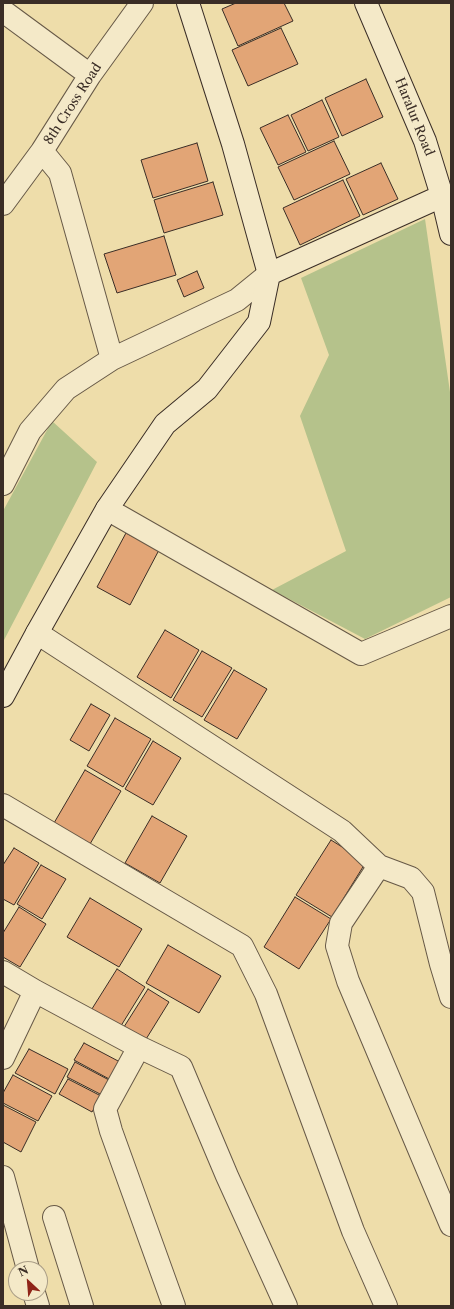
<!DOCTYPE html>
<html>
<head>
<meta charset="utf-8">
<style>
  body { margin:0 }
  #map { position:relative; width:454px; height:1309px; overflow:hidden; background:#eda; font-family:"Libre Caslon Text",serif }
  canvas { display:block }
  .frame { position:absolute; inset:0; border:4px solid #3a2d26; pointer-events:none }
  .north { position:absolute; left:8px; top:1261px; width:40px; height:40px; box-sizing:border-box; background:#f4e9c8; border:1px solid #aa9e87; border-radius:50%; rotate:334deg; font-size:11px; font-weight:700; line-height:16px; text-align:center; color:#3a2d26 }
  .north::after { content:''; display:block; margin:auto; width:14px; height:18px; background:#8f2418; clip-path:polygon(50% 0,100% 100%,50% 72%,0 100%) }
</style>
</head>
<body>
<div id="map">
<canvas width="454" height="1309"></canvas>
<div class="frame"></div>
<div class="north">N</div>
</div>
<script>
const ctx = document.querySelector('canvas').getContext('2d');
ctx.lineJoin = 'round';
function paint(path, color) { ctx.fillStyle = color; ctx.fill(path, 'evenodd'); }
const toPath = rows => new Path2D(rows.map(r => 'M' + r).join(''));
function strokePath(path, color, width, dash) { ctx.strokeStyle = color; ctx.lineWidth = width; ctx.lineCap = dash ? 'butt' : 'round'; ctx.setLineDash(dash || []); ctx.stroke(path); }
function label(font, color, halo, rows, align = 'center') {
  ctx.font = font + ' "Libre Caslon Text",serif'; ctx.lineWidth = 3; ctx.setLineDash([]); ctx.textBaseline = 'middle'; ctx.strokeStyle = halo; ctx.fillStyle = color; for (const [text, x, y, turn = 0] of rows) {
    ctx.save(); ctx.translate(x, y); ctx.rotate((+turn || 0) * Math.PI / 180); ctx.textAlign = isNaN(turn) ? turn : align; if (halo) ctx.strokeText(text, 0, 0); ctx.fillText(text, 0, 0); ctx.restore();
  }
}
const green = toPath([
  [425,219,451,399,451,597,365,639,272,590,346,551,300,416,329,355,301,278],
  [52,421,97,462,3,642,3,511]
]);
const building = toPath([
  [236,3,284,3,293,21,238,46,222,9,236,3],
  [281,28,298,64,248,86,232,50,281,28],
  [366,79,383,117,342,136,325,98,366,79],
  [322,100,339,137,308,151,291,115,322,100],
  [288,115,306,152,278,165,260,128,288,115],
  [334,141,350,174,294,200,278,167,334,141],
  [197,143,208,181,153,198,141,160,197,143],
  [381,163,398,199,363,215,346,179,381,163],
  [343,180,360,216,300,245,283,208,343,180],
  [213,182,223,215,164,233,154,200,213,182],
  [164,236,176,275,117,293,104,254,164,236],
  [197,271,204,288,184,297,177,280,197,271],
  [126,533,159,550,130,605,97,587,126,533],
  [165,630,199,650,171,698,137,677,165,630],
  [202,651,232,668,202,717,173,700,202,651],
  [234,670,267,689,237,739,204,720,234,670],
  [91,704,110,715,89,751,70,740,91,704],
  [115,718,151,739,123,787,87,766,115,718],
  [153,741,181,758,153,805,125,789,153,741],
  [85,770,121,791,90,844,54,823,85,770],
  [152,816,187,836,160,883,125,863,152,816],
  [331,840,366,862,332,917,296,895,331,840],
  [14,848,39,863,14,905,3,899,3,865,14,848],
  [41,865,66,879,42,919,17,904,41,865],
  [295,897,331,919,299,969,264,947,295,897],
  [90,898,142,929,119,967,67,937,90,898],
  [19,907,46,924,20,967,3,957,3,933,19,907],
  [168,945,221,976,199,1013,146,983,168,945],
  [117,969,145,987,119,1029,90,1012,117,969],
  [148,989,169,1002,143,1044,122,1030,148,989],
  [84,1043,120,1062,111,1080,74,1060,84,1043],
  [29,1049,68,1069,55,1094,15,1073,29,1049],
  [75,1062,109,1080,102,1095,67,1077,75,1062],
  [13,1075,52,1096,38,1121,3,1103,3,1093,13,1075],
  [68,1079,101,1096,92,1112,59,1094,68,1079],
  [3,1105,36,1122,21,1152,3,1142,3,1105]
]);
const street = toPath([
  [3,11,90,75],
  [42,151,60,173,112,359,237,300,269,274],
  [3,204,42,151,90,75,142,3],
  [3,484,30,431,66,389,112,359],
  [107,509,361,654,451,616],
  [37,633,342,831,379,866,411,878,423,892,441,964,451,997],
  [3,805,242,946,266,994,353,1231,386,1306],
  [379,866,341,923,337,946,348,981,451,1225],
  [3,972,35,991,139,1047,181,1067,227,1176,286,1306],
  [139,1047,105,1109,111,1131,174,1306],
  [3,1058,35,991],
  [3,1177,28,1269],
  [54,1217,82,1306],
  [34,1293,38,1306]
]);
const secondary = toPath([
  [366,3,425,141,442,196,451,234],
  [269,274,442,196],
  [3,696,37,633,107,509,165,424,207,389,259,322,269,274,233,144,188,3]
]);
const streetNames = [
  ["8th Cross Road",73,104,-57],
  ["Haralur Road",414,117,68]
];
paint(green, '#b5c28b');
paint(building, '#e2a576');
strokePath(building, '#3a2d26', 1);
strokePath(street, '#675947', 24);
strokePath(secondary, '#3a2d26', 24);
strokePath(street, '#f4e9c8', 22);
strokePath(secondary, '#f4e9c8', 22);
label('13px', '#3a2d26', '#f4e9c8', streetNames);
</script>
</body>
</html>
